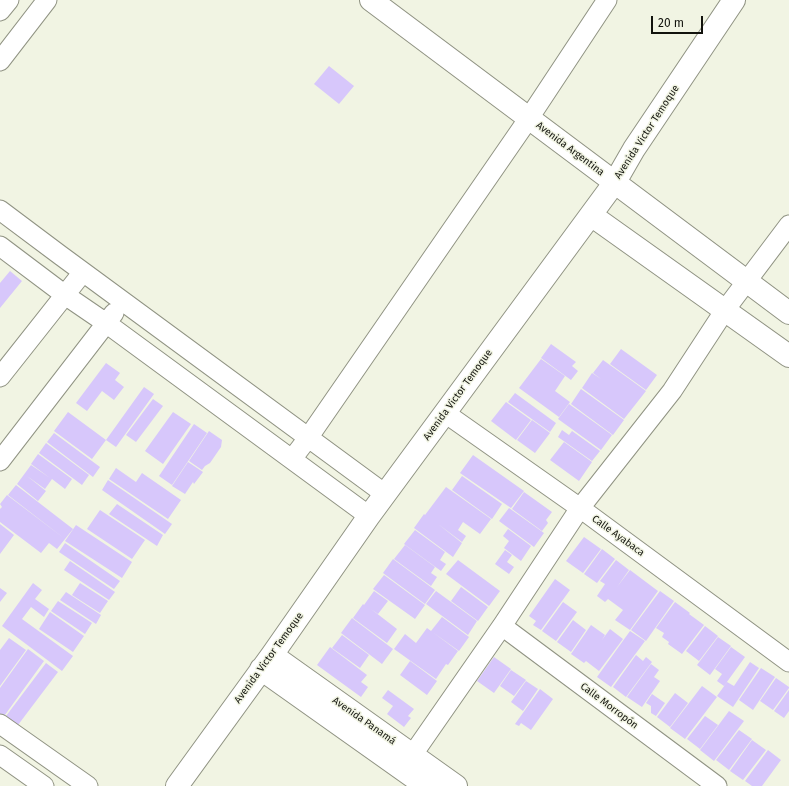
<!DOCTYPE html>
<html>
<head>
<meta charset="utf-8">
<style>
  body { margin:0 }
  #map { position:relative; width:789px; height:786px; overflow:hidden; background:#f1f4e3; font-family:"Fira Sans",sans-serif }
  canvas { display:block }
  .scale { position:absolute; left:651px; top:16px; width:52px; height:18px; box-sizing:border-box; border:2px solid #12130d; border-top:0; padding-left:5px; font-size:12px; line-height:14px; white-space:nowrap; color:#12130d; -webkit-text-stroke:3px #f1f4e3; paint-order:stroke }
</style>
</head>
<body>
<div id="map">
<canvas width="789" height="786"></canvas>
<div class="scale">20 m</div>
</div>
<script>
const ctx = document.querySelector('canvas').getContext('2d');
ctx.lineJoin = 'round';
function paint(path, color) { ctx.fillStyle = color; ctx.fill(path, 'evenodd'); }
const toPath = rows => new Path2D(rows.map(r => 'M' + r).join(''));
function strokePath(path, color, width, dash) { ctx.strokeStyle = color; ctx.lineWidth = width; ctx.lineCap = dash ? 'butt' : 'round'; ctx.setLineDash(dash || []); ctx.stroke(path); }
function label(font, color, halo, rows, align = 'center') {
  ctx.font = font + ' "Fira Sans",sans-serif'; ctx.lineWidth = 3; ctx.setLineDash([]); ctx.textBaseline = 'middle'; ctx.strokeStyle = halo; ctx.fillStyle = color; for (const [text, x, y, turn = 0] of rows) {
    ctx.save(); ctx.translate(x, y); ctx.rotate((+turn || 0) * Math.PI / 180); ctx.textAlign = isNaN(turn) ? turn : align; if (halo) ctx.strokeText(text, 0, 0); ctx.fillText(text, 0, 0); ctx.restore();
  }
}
const building = toPath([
  [329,66,354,86,339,104,314,84],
  [10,271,22,281,0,308,0,283],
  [551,344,576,362,572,366,578,371,571,380,541,358],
  [621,349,657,375,646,390,610,364],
  [541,359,565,376,555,391,570,402,559,417,519,388],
  [603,360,646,391,624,419,582,388,592,373,601,379,593,373],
  [106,363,120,373,115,380,124,387,114,400,102,391,87,411,76,403],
  [144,387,154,394,116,447,106,440],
  [581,389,624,420,613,435,571,404],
  [515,393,556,423,550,432,508,402],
  [153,399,163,406,136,442,126,435],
  [506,402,531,420,516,440,491,421],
  [569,404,612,435,601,450,558,419],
  [68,412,106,440,92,459,54,431],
  [173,412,191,424,163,464,145,451],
  [532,420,550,433,535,453,517,440],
  [194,424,207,433,172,485,159,476],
  [562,430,569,435,572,431,600,451,592,461,558,437],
  [209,431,222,440,221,447,210,463,205,466,202,470,189,461],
  [54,433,100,467,93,477,47,442],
  [564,442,592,462,579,481,550,460],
  [46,443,89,475,82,485,39,453],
  [38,454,72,479,65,489,52,479,45,489,27,476,46,491,38,501,17,484,31,465,50,478,31,464],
  [473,455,524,491,511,508,460,473],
  [188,462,203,472,194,484,193,482,185,494,172,486],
  [116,468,136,482,142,473,181,500,168,519,109,479],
  [462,476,502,504,492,519,452,490],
  [108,480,172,524,165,534,102,490],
  [16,485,73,529,65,539,8,495],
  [446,487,491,519,480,534,463,522,458,530,466,536,462,542,438,524,462,543,453,557,414,528,424,514,425,515],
  [524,492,552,512,546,520,548,523,542,531,512,509],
  [7,495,65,539,57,549,49,543,41,553,0,522,0,509,2,507,0,504],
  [117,504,163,535,157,546,109,514],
  [509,508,544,533,534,547,499,521],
  [100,510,145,540,132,559,87,529],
  [0,524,14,535,0,554],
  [76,525,132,562,122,578,65,541],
  [508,529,531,546,521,561,504,548,509,541,503,536],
  [415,530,445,552,440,560,446,564,441,571,404,544],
  [584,537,601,549,583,573,566,561],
  [65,543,120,581,114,589,59,552],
  [405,545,435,567,431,573,437,577,431,586,394,559],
  [602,549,615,559,597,583,584,574],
  [505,550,512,555,507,562,514,567,509,574,495,564],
  [393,559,435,590,425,604,383,573],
  [458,560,500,591,489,606,446,574],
  [616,560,629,570,617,587,630,570,658,591,630,630,615,620,623,610,608,599,605,602,597,596,605,584,600,581],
  [70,561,115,592,109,600,64,570],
  [384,575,425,605,415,619,373,589],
  [555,579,570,590,541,630,533,625,536,621,529,616],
  [33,583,42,590,35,599,49,609,44,617,31,607,22,619,73,656,62,671,2,626],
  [80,583,108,601,100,613,72,595],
  [461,587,488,607,478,621,451,601],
  [0,588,7,593,0,602],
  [374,591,388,601,378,614,371,609,397,629,387,643,353,618,363,604,364,605],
  [436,591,477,621,468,635,426,604],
  [660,591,674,601,646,641,631,630],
  [66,592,101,615,96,624,60,600],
  [58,601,92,623,85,634,51,611],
  [563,602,577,612,556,641,542,631],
  [675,602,690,613,689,614,704,625,682,654,668,644,669,642,662,637,664,633,656,628],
  [50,612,84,636,73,652,39,629],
  [442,617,469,637,459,651,431,631],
  [352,618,393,649,382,664,341,633],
  [573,620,586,630,571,652,557,642],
  [591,625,605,635,602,640,610,629,623,639,599,671,586,661,584,663,571,654],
  [705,626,718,636,699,661,686,651],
  [427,628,458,651,448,665,446,664,436,679,394,649,405,634,416,643],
  [630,631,645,641,611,687,597,677],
  [342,635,369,655,360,668,332,648],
  [718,637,731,646,710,675,697,665],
  [9,638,26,650,0,686,0,650],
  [330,647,367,675,361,682,368,687,361,697,317,665],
  [731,647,745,657,724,686,717,681,722,674,715,669],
  [28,649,44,661,2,719,0,718,0,688],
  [636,655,643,661,646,657,652,662,626,697,613,687],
  [494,657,511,669,494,693,477,681],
  [410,661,437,681,427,695,400,675],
  [750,662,759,668,733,707,717,696,727,682,734,686],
  [46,663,58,672,18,725,6,716],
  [651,664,659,670,654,677,660,681,642,707,627,697],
  [761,668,775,677,753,710,739,700],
  [511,670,526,680,514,696,500,686],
  [776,678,789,687,789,688,773,710,760,701],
  [526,681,538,689,523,711,511,702],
  [702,686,717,697,685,739,670,728],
  [540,689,553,699,531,730,521,723,519,726,515,724],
  [388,690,414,709,408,716,411,718,404,727,387,714,393,706,382,698],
  [789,690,789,711,784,718,774,711],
  [675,693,688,703,670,727,657,717],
  [652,694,665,703,656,716,651,713,651,706,646,703],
  [729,711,744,721,714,761,700,750],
  [705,716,718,725,700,749,687,739],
  [739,730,752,739,729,770,716,760],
  [752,740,766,750,743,780,730,771],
  [768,750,781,760,762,786,752,786,745,781]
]);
const street = toPath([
  [0,11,9,0],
  [0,61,47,0],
  [0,210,60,255,385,494],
  [0,246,65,295,106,323,369,516],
  [0,377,83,272],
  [445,413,580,508,789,662],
  [292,459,308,438,529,118,607,0],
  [0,461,114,313],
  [502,626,717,786],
  [0,724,88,786],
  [0,755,44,786],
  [404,767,502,626,580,508,672,391,725,310,789,225]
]);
const secondary = toPath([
  [371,0,789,313],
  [591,215,789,356],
  [272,655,456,786],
  [261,669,426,786],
  [177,786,272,655,369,516,615,182,634,149,734,0]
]);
const streetNames = [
  ["Avenida Victor Temoque",647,132,-57],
  ["Avenida Argentina",570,149,37],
  ["Avenida Victor Temoque",458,395,-54],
  ["Calle Ayabaca",618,536,36],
  ["Avenida Victor Temoque",269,658,-54],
  ["Calle Morropón",609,706,37],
  ["Avenida Panamá",364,721,35]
];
paint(building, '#d7c7fb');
strokePath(street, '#909383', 21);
strokePath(secondary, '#909383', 24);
strokePath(street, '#fff', 19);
strokePath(secondary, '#fff', 22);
label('10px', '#12130d', '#f1f4e3', streetNames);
</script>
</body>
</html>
